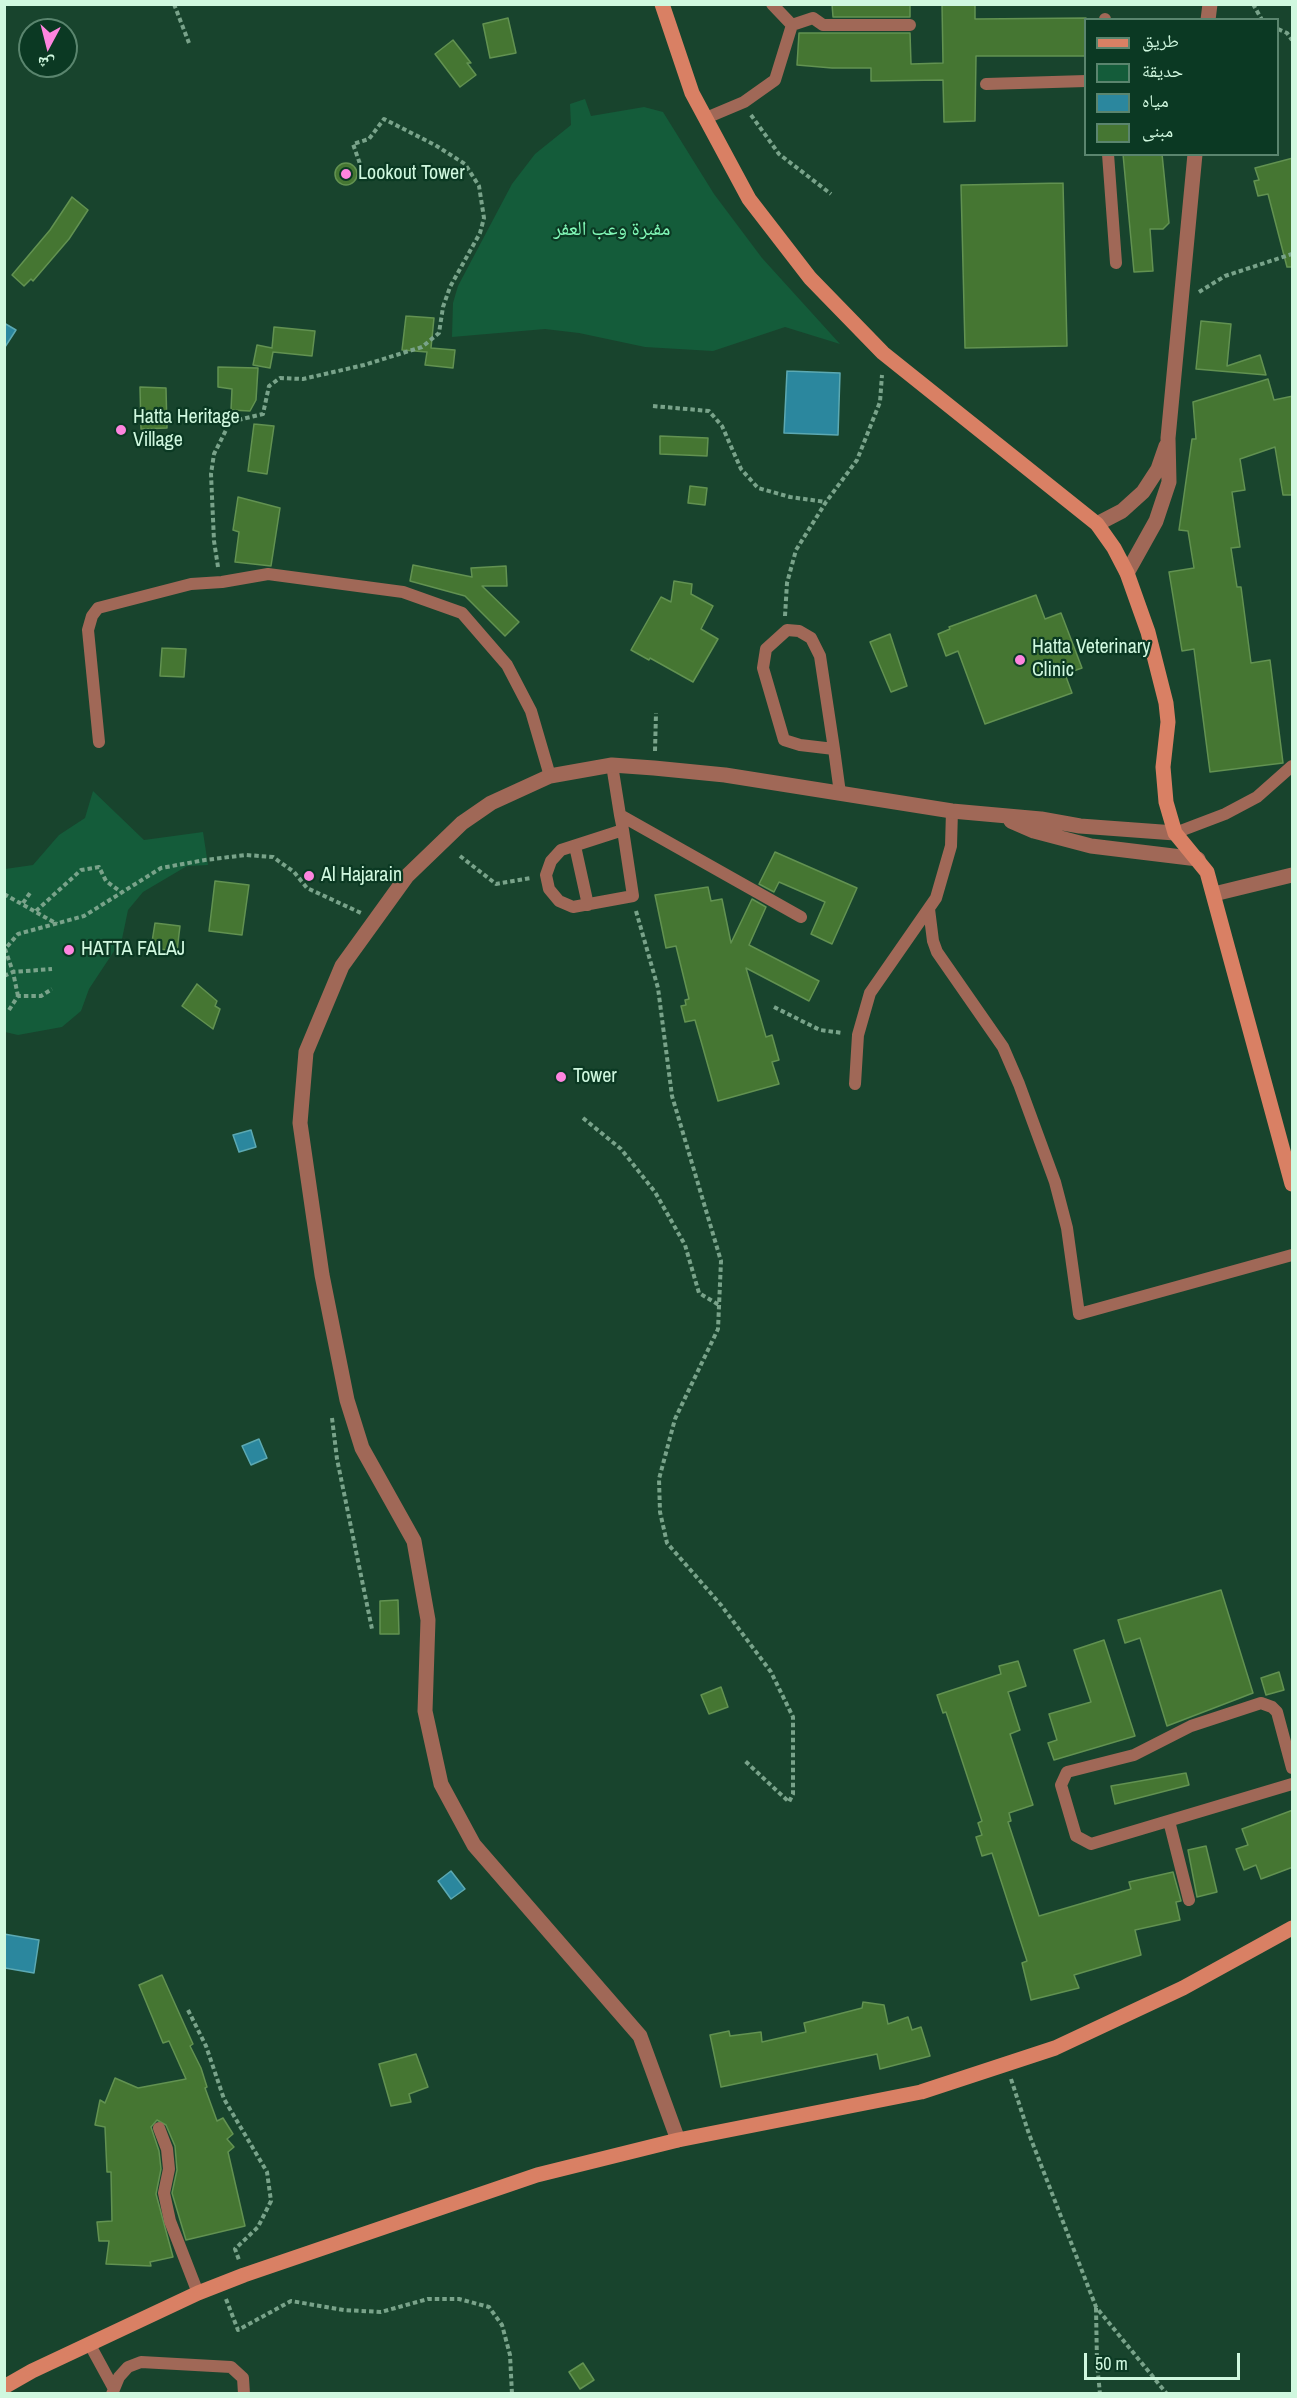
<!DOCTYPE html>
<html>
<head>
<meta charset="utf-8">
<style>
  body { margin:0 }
  #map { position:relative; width:1297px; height:2398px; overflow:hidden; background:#18442d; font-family:"Archivo Narrow","Noto Naskh Arabic",sans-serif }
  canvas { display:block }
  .frame { position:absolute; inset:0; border:6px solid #d0f8df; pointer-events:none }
  .legend { position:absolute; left:1084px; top:18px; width:195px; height:138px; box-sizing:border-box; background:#0b3923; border:2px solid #5a856e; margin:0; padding:8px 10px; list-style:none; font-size:18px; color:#d0f8df }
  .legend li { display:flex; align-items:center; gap:12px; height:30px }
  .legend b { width:30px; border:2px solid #5a856e }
  .north { position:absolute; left:18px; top:18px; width:60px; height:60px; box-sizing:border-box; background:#0b3923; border:2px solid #5a856e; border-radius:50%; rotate:187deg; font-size:16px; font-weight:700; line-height:24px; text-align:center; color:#d0f8df }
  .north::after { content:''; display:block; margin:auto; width:21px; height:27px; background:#fe85df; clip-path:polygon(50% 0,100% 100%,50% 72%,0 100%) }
  .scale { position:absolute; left:1084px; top:2353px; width:156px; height:27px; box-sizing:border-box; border:3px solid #d0f8df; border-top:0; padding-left:8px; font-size:18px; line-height:21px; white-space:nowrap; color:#d0f8df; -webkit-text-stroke:4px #0b3923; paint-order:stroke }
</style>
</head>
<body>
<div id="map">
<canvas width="1297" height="2398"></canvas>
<div class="frame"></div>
<ul class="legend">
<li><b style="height:8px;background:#d98064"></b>طريق</li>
<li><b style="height:16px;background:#145c3a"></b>حديقة</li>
<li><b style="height:16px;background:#2b879e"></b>مياه</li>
<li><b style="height:16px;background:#457632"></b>مبنى</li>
</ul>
<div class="north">ش</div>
<div class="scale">50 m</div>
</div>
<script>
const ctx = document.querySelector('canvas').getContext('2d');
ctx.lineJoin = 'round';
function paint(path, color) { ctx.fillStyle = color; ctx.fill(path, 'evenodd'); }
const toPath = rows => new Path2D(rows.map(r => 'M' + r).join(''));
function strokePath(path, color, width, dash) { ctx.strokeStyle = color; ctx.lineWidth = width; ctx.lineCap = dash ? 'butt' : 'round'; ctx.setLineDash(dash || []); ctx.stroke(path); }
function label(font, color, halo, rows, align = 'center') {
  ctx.font = font + ' "Archivo Narrow","Noto Naskh Arabic",sans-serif'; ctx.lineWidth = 4.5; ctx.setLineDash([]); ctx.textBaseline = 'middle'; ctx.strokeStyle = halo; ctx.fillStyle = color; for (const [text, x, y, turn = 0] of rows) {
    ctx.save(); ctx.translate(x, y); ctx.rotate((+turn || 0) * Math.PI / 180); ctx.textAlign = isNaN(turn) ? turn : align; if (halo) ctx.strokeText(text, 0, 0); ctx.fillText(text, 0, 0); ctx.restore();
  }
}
const green = toPath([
  [585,99,591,116,644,107,663,112,714,194,762,258,840,344,785,327,713,351,645,347,579,333,545,329,452,337,453,303,458,286,512,184,535,154,571,125,570,104],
  [93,791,144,840,203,832,208,865,187,866,143,892,128,910,122,939,89,989,81,1011,62,1027,18,1035,5,1032,5,869,33,865,59,835,85,818]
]);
const water = toPath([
  [4,323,16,330,5,347,4,346,4,323],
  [787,371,840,373,838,435,784,433,787,371],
  [251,1130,256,1147,239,1152,233,1135,251,1130],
  [259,1439,267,1458,251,1465,242,1446,259,1439],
  [451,1871,465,1889,451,1899,438,1881,451,1871],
  [4,1934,39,1940,34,1973,5,1968,4,1934]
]);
const building = toPath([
  [832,4,910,4,910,17,833,17,832,4],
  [942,4,975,4,975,19,1086,18,1086,56,976,56,975,121,944,122,943,80,871,81,871,68,832,68,797,65,799,33,910,33,911,64,943,63,942,4],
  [508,18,516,53,490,58,483,24,508,18],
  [453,40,471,63,467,63,476,75,460,87,435,54,453,40],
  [1123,154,1162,154,1169,223,1163,229,1150,229,1153,271,1134,272,1123,154],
  [1293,158,1293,267,1287,267,1268,194,1258,196,1254,181,1259,180,1255,168,1293,158],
  '335 174a11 11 0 1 1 22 0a11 11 0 1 1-22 0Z',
  [1063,183,1067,346,965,348,961,185,1063,183],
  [72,197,88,210,69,239,33,281,31,279,24,286,12,275,50,230,72,197],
  [406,316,434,318,431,348,455,350,453,368,425,365,427,352,402,350,406,316],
  [1201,321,1231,324,1227,366,1260,355,1266,375,1196,369,1201,321],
  [274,327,315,331,312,356,273,352,270,368,253,365,257,345,272,348,274,327],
  [218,367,258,368,256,400,250,411,231,410,232,389,218,387,218,367],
  [1268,379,1274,400,1293,396,1293,495,1283,495,1275,447,1240,459,1245,490,1232,492,1240,547,1231,548,1237,587,1241,587,1251,663,1270,660,1283,763,1210,772,1194,649,1182,651,1169,572,1194,568,1188,531,1179,530,1192,439,1196,439,1193,402,1268,379],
  [140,387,166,388,167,428,141,429,140,387],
  [254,424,274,426,267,474,248,471,254,424],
  [660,436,708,438,707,456,660,454,660,436],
  [690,486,707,488,705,505,688,503,690,486],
  [238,497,280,508,271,566,235,562,239,532,233,530,238,497],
  [413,565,472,577,471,568,506,566,507,586,482,586,519,622,505,636,465,596,410,581,413,565],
  [674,581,692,584,691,594,713,606,701,629,718,639,693,682,650,658,649,660,631,650,661,597,671,602,674,581],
  [1036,595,1045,619,1061,613,1082,668,1065,674,1072,693,985,724,958,651,946,656,938,634,950,629,949,627,1036,595],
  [890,634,907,686,891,692,870,642,890,634],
  [162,648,186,649,184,677,160,676,162,648],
  [775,852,857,888,832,944,811,934,825,902,779,882,774,892,759,884,775,852],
  [215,881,249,885,242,935,209,931,215,881],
  [708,887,711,901,722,899,731,943,752,899,766,907,749,945,819,981,809,1001,746,968,766,1037,772,1035,779,1060,772,1062,779,1084,718,1101,695,1020,685,1022,681,1006,686,1005,685,1000,689,999,676,946,666,948,655,895,708,887],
  [155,923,180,926,177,951,151,948,155,923],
  [197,984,217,1001,215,1006,220,1009,213,1029,182,1006,197,984],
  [1221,1590,1253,1693,1167,1726,1140,1638,1125,1643,1118,1620,1221,1590],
  [398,1600,399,1634,380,1634,380,1601,398,1600],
  [1104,1640,1135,1736,1054,1760,1048,1743,1057,1740,1049,1714,1091,1702,1074,1650,1104,1640],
  [1018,1661,1026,1686,1008,1692,1020,1730,1010,1734,1033,1805,1009,1813,1011,1821,1008,1822,1039,1916,1131,1889,1129,1882,1173,1872,1181,1901,1176,1902,1180,1920,1135,1930,1141,1955,1074,1975,1079,1988,1031,2000,1022,1963,1027,1961,992,1853,982,1856,976,1837,982,1835,978,1823,982,1821,946,1712,943,1713,937,1695,1001,1674,999,1666,1018,1661],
  [1279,1672,1284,1690,1266,1695,1261,1678,1279,1672],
  [721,1687,728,1707,709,1714,701,1695,721,1687],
  [1186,1773,1189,1785,1115,1804,1111,1786,1186,1773],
  [1293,1810,1293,1867,1261,1879,1256,1865,1244,1870,1236,1849,1248,1845,1242,1829,1293,1810],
  [1206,1846,1217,1892,1197,1897,1188,1850,1206,1846],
  [162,1975,193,2044,190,2046,201,2068,207,2087,205,2088,217,2121,223,2118,233,2134,227,2139,234,2147,228,2152,245,2226,186,2240,172,2193,177,2170,175,2146,166,2125,157,2120,151,2127,159,2151,161,2169,156,2194,173,2257,150,2262,151,2266,106,2264,109,2241,99,2241,97,2222,112,2221,111,2172,107,2172,105,2127,95,2125,100,2100,105,2103,115,2078,138,2088,186,2079,169,2041,163,2043,139,1985,162,1975],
  [863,2002,884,2005,888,2024,908,2017,912,2030,921,2027,930,2056,880,2069,877,2054,721,2087,710,2035,729,2031,730,2036,761,2032,762,2042,806,2032,804,2023,862,2008,863,2002],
  [416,2054,428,2087,409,2094,411,2102,391,2106,379,2064,416,2054],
  [583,2363,594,2380,580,2389,569,2372,583,2363]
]);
const path = toPath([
  [174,4,189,43],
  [1253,4,1262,20],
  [1278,29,1287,33,1292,40],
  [751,115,779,154,831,194],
  [1199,292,1225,276,1292,254],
  [653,406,709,411,722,426,741,469,758,488,790,497,826,502],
  [218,567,214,541,211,474,214,454,230,422,263,414,269,386,280,378,303,379,364,365,422,347,439,333,443,307,450,287,480,233,484,218,479,186,465,164,435,145,384,119,369,139,353,144,360,164],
  [785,616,787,583,796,550,826,502,857,460,880,402,882,375],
  [655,751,656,713],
  [460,856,496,884,531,878],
  [4,894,57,924],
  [23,903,30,893],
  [36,911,81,870,99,867,106,881,121,892],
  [636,911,658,988,672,1096,721,1261,718,1329,675,1419,659,1479,660,1512,667,1543,721,1605,771,1672,793,1717,793,1794,789,1802,744,1760],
  [4,976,13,972,5,949,18,934,84,916,161,868,205,860,246,855,273,857,294,872,307,888,361,913],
  [18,996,13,972,52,969],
  [774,1007,820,1030,843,1033],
  [9,1010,18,996,41,996,52,989],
  [583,1118,621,1149,655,1192,685,1245,699,1293,719,1305],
  [332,1418,337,1459,372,1629],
  [188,2010,206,2046,224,2099,267,2172,271,2201,258,2227,235,2249,239,2260],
  [1011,2079,1029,2134,1096,2307,1167,2394],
  [226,2299,238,2330,291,2301,344,2310,381,2312,428,2299,459,2299,489,2307,502,2325,510,2355,512,2394],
  [1096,2308,1097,2363,1100,2394]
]);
const service = toPath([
  [772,4,792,25],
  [1105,19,1105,20],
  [986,84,1086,81],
  [706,118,744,102,775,80,792,25,813,18,823,25,910,25],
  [1108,154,1116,263],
  [99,742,88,630,92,616,98,608,191,584,222,582,268,574,403,592,462,613,507,665,531,711,550,776],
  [834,749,800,745,784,740,763,668,766,649,787,630,799,631,811,638,820,656,834,749,840,793],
  [612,765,620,815,623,830,633,896,573,907,559,901,549,889,546,875,551,861,561,850,623,830],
  [620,815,801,917],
  [1175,833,1225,814,1257,797,1292,766],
  [575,846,588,905],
  [929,909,933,941,937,952,1003,1047,1019,1084,1055,1182,1067,1228,1079,1314,1292,1255],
  [855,1084,858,1035,870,993,936,898,951,846,952,811],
  [1292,1768,1277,1712,1272,1707,1261,1703,1191,1726,1134,1755,1067,1772,1061,1785,1076,1836,1091,1844,1292,1784],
  [1169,1821,1189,1900],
  [159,2128,167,2149,169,2169,164,2193,170,2221,198,2293],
  [90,2345,114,2389],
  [112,2394,119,2377,128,2367,141,2362,231,2367,243,2378,244,2394]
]);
const minor = toPath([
  [1208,20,1210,4],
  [1097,524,1122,511,1143,492,1158,469,1166,446],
  [1127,573,1156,521,1169,482,1168,438,1195,154],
  [1011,821,1034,831,1091,846,1198,859],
  [1214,894,1292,875],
  [678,2140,640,2036,474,1845,441,1784,425,1711,428,1620,414,1541,362,1448,347,1400,322,1275,300,1123,306,1052,342,966,407,876,462,823,491,803,550,776,612,765,654,768,725,775,952,811,1041,819,1080,826,1175,833]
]);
const secondary = toPath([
  [662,4,692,93,749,199,810,278,883,353,1097,524,1114,548,1127,573,1148,632,1166,703,1168,722,1163,767,1166,802,1175,833,1207,872,1292,1184],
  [4,2387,32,2371,198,2293,244,2275,537,2175,678,2140,921,2092,1055,2048,1183,1988,1292,1928]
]);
const markers = [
  [346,174,6,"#fe85df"],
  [121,430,6,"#fe85df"],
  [1020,660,6,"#fe85df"],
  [309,876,6,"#fe85df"],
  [69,950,6,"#fe85df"],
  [561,1077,6,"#fe85df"]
];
const poiNames = [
  ["Lookout Tower",358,174],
  ["Hatta Heritage",133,418],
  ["Village",133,441],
  ["Hatta Veterinary",1032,648],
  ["Clinic",1032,671],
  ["Al Hajarain",321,876],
  ["HATTA FALAJ",81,950],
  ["Tower",573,1077]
];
const parkNames = [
  ["مفبرة وعب العفر",612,230]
];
paint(green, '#145c3a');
paint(water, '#2b879e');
strokePath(water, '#5ca9b2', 1.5);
paint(building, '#457632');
strokePath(building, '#629251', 1.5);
strokePath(path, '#79a38a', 4, [4.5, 3]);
strokePath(service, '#a06857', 12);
strokePath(minor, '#a06857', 15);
strokePath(secondary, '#d98064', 15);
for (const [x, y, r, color] of markers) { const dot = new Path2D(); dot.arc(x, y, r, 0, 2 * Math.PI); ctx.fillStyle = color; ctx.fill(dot); strokePath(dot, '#0b3923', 2); }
label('20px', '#d0f8df', '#0b3923', poiNames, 'left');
label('20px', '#83fab9', '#0b3923', parkNames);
</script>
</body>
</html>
